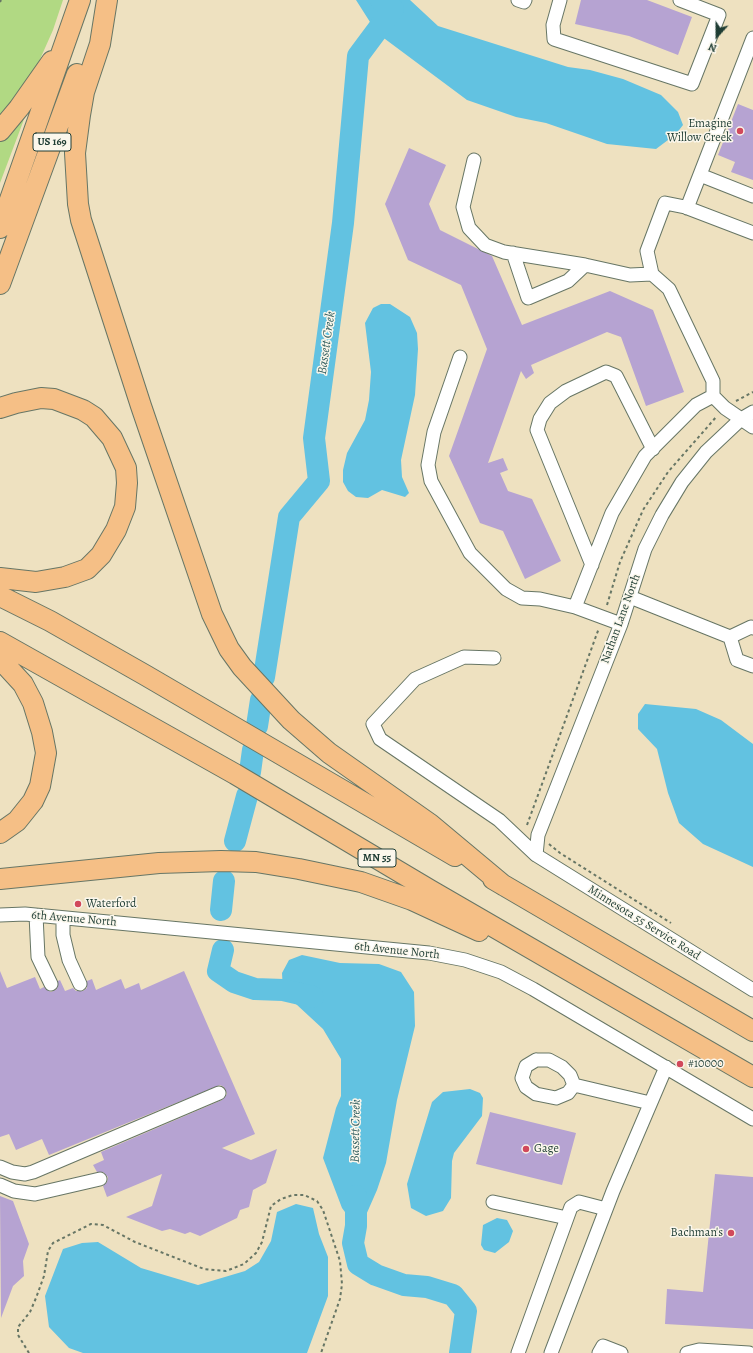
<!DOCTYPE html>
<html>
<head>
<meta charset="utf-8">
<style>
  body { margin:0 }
  #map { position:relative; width:753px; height:1353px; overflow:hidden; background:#eee1c0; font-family:Alegreya,serif }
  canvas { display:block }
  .north { position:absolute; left:697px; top:16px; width:40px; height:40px; -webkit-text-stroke:3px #fbf7ec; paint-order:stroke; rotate:201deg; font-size:11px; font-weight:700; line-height:16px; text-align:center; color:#1f3d34 }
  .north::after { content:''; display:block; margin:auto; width:14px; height:18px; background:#1f3d34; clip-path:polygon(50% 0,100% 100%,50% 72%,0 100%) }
</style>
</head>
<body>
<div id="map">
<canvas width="753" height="1353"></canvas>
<div class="north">N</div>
</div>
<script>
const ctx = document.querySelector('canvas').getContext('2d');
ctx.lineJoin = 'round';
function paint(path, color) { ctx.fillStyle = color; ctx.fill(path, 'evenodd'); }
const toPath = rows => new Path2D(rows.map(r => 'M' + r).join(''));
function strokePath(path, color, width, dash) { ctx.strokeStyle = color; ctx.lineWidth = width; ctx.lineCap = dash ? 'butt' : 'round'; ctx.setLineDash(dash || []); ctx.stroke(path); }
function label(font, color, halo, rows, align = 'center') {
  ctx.font = font + ' Alegreya,serif'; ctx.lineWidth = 3; ctx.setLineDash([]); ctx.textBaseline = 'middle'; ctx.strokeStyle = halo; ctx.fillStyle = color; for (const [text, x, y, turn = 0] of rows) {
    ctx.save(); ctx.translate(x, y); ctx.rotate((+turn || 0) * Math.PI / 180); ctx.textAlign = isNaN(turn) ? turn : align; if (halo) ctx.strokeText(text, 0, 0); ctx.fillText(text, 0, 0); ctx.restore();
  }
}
const green = toPath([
  [0,0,63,0,53,30,37,66,0,121],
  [20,115,24,118,23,122,0,183,0,137]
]);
const water = toPath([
  [356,0,410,0,438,26,568,67,590,70,623,79,661,95,678,112,683,125,676,134,656,149,607,144,546,123,516,117,467,100,377,33],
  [381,304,390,304,410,317,417,333,418,349,415,395,401,460,402,477,409,493,405,497,382,490,368,498,356,497,348,491,343,482,343,470,347,453,365,420,369,400,371,372,365,323,373,308],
  [645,704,696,709,721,720,753,744,753,867,703,844,679,823,668,793,657,749,638,729,638,714],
  [302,955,340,963,379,964,401,972,414,992,415,1026,397,1100,386,1163,377,1190,359,1231,342,1208,323,1158,336,1108,341,1096,341,1059,323,1029,283,992,282,973,289,960],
  [470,1089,480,1093,483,1098,482,1116,454,1153,452,1161,451,1198,443,1211,426,1216,411,1208,407,1184,432,1102,443,1092],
  [296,1204,313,1208,319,1234,328,1257,328,1296,307,1353,83,1353,69,1348,49,1327,45,1296,63,1249,82,1243,98,1242,141,1268,198,1285,245,1271,259,1262,271,1241,277,1212],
  [497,1218,507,1220,513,1231,509,1242,495,1253,484,1250,481,1245,483,1225]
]);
const river = toPath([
  [264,677,289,517,319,481,314,438,343,223,358,56,393,9,381,0],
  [257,726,261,700],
  [250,772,253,750],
  [235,841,247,796],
  [221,910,224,881],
  [223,950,218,971,234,982,255,989,283,990,313,997],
  [356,1196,356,1226,353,1243,358,1264,376,1275,404,1285,427,1287,453,1295,466,1311,460,1353]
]);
const building = toPath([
  [581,0,647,0,692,17,678,55,629,36,575,24],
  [738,104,753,110,753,180,731,172,735,162,718,155],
  [409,148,446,165,429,204,440,230,492,256,522,325,610,291,653,310,684,392,646,406,621,337,607,332,531,365,534,373,526,379,521,371,488,463,503,458,508,470,500,473,508,491,532,499,561,561,525,579,503,531,480,523,449,456,487,349,461,285,408,260,385,204],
  [0,971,7,988,35,977,40,989,44,987,51,992,57,989,58,981,60,980,65,991,73,988,76,991,83,991,87,988,87,981,92,979,96,990,121,979,125,989,139,983,141,990,184,971,255,1134,222,1148,251,1160,277,1149,266,1183,253,1190,249,1207,240,1210,237,1218,200,1236,190,1232,185,1234,170,1229,162,1231,126,1217,152,1206,162,1174,107,1197,103,1186,107,1182,108,1177,103,1172,97,1172,93,1165,104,1160,101,1152,222,1100,227,1094,224,1087,220,1085,49,1155,42,1139,16,1150,9,1134,0,1137],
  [490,1112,576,1133,562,1185,476,1164],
  [715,1174,753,1177,753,1329,665,1324,667,1289,703,1292],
  [0,1196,13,1201,29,1244,23,1261,24,1276,13,1286,1,1318]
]);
const path = toPath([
  [0,2,1,0],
  [736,401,753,392],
  [607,605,620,562,643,510,668,472,717,416],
  [527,825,599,628],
  [549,844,560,853,671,923],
  [29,1353,18,1335,18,1327,30,1312,36,1298,44,1276,48,1251,53,1243,91,1224,103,1225,135,1242,204,1269,226,1271,244,1264,256,1253,262,1242,271,1206,281,1199,293,1195,304,1195,317,1201,323,1210,340,1261,342,1284,340,1299,321,1353]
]);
const minor = toPath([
  [518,0,524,2,525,0],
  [560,0,553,25,554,39,692,84,719,15,680,0],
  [474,160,463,207,469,228,485,245,504,252,585,265,630,275,652,274],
  [700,175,753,196],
  [687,208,753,38],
  [513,253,528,298,568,281,585,265],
  [460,357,434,432,428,465,431,481,470,553,506,589,522,598,540,599,575,607],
  [713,396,713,381,669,289,652,274,647,251,665,203,685,207,753,233],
  [592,565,537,430,540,419,550,403,566,391,606,372,616,376,653,449],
  [630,597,730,637,737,660,753,666],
  [621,624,575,607,612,513,645,456,696,405,713,396,725,408,753,427],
  [730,637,751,627,753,628],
  [494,658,464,657,415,679,373,724,380,739,499,820,536,855,753,990],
  [536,855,538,835,621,624,645,549,662,515,682,482,706,452,741,419,753,412],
  [0,915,25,914,429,953,465,960,501,972,533,989,753,1119],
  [36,915,38,957,51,984],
  [63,918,63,935,69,960,80,984],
  [536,1060,549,1060,562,1067,570,1075,574,1085,568,1093,556,1098,536,1094,526,1087,522,1078,526,1066,536,1060],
  [574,1085,650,1103],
  [0,1167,12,1172,25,1174,33,1172,219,1093],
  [0,1185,14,1191,35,1194,100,1179],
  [493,1202,567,1218],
  [518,1353,571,1207,579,1202,606,1209],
  [551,1353,613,1191,666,1067],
  [599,1353,603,1346,621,1353],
  [687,1353,699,1350,749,1353]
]);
const highway = toPath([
  [107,0,100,44,84,92,80,115,75,153,78,204,81,220,141,406,212,614,229,649,242,667,291,720,329,753,430,824,503,885],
  [0,131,19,108,52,61],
  [0,228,80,0],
  [0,284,77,74],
  [0,408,16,403,41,398,54,399,83,410,94,417,112,438,126,468,127,483,125,507,116,530,101,555,87,569,65,577,36,582,0,578],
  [0,596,50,621,145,675,455,856],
  [0,642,235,774,430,890,753,1077],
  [0,659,23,684,33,703,42,732,46,753,40,786,33,801,17,821,0,833],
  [0,879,159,863,221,861,256,862,299,869,361,882,412,900,479,931],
  [493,879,753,1031]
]);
const markers = [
  [740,131,4,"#d1495b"],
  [78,904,4,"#d1495b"],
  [680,1064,4,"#d1495b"],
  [526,1149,4,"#d1495b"],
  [731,1233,4,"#d1495b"]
];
const shields = [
  [52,142,38],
  [377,858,38]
];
const shieldNames = [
  ["US 169",52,142],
  ["MN 55",377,858]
];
const poiNames = [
  ["Emagine",732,124,"right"],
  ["Willow Creek",732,138,"right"],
  ["Waterford",86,904],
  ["#10000",688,1064],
  ["Gage",534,1149],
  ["Bachman's",723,1233,"right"]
];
const streetNames = [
  ["Nathan Lane North",621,619,-70],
  ["6th Avenue North",74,919,5],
  ["Minnesota 55 Service Road",644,923,32],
  ["6th Avenue North",397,951,6]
];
const waterNames = [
  ["Bassett Creek",327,343,-82],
  ["Bassett Creek",356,1131,-89]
];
paint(green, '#b1d983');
paint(water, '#62c2e1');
strokePath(river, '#62c2e1', 22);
paint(building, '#b6a3d2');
strokePath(minor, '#677665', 15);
strokePath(highway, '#677665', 22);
strokePath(path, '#677665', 2, [3, 3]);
strokePath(minor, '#fff', 13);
strokePath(highway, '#f5bf86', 20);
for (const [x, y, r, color] of markers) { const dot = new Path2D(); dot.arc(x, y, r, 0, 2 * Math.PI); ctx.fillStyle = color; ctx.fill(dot); strokePath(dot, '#fbf7ec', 1.5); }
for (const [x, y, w] of shields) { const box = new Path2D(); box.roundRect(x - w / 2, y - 9, w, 18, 3); ctx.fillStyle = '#fbf7ec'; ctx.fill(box); strokePath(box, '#1f3d34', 1); }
label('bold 11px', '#1f3d34', null, shieldNames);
label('12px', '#1f3d34', '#fbf7ec', poiNames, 'left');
label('12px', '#1f3d34', '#fbf7ec', streetNames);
label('italic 13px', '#305e5f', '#fbf7ec', waterNames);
</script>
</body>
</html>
